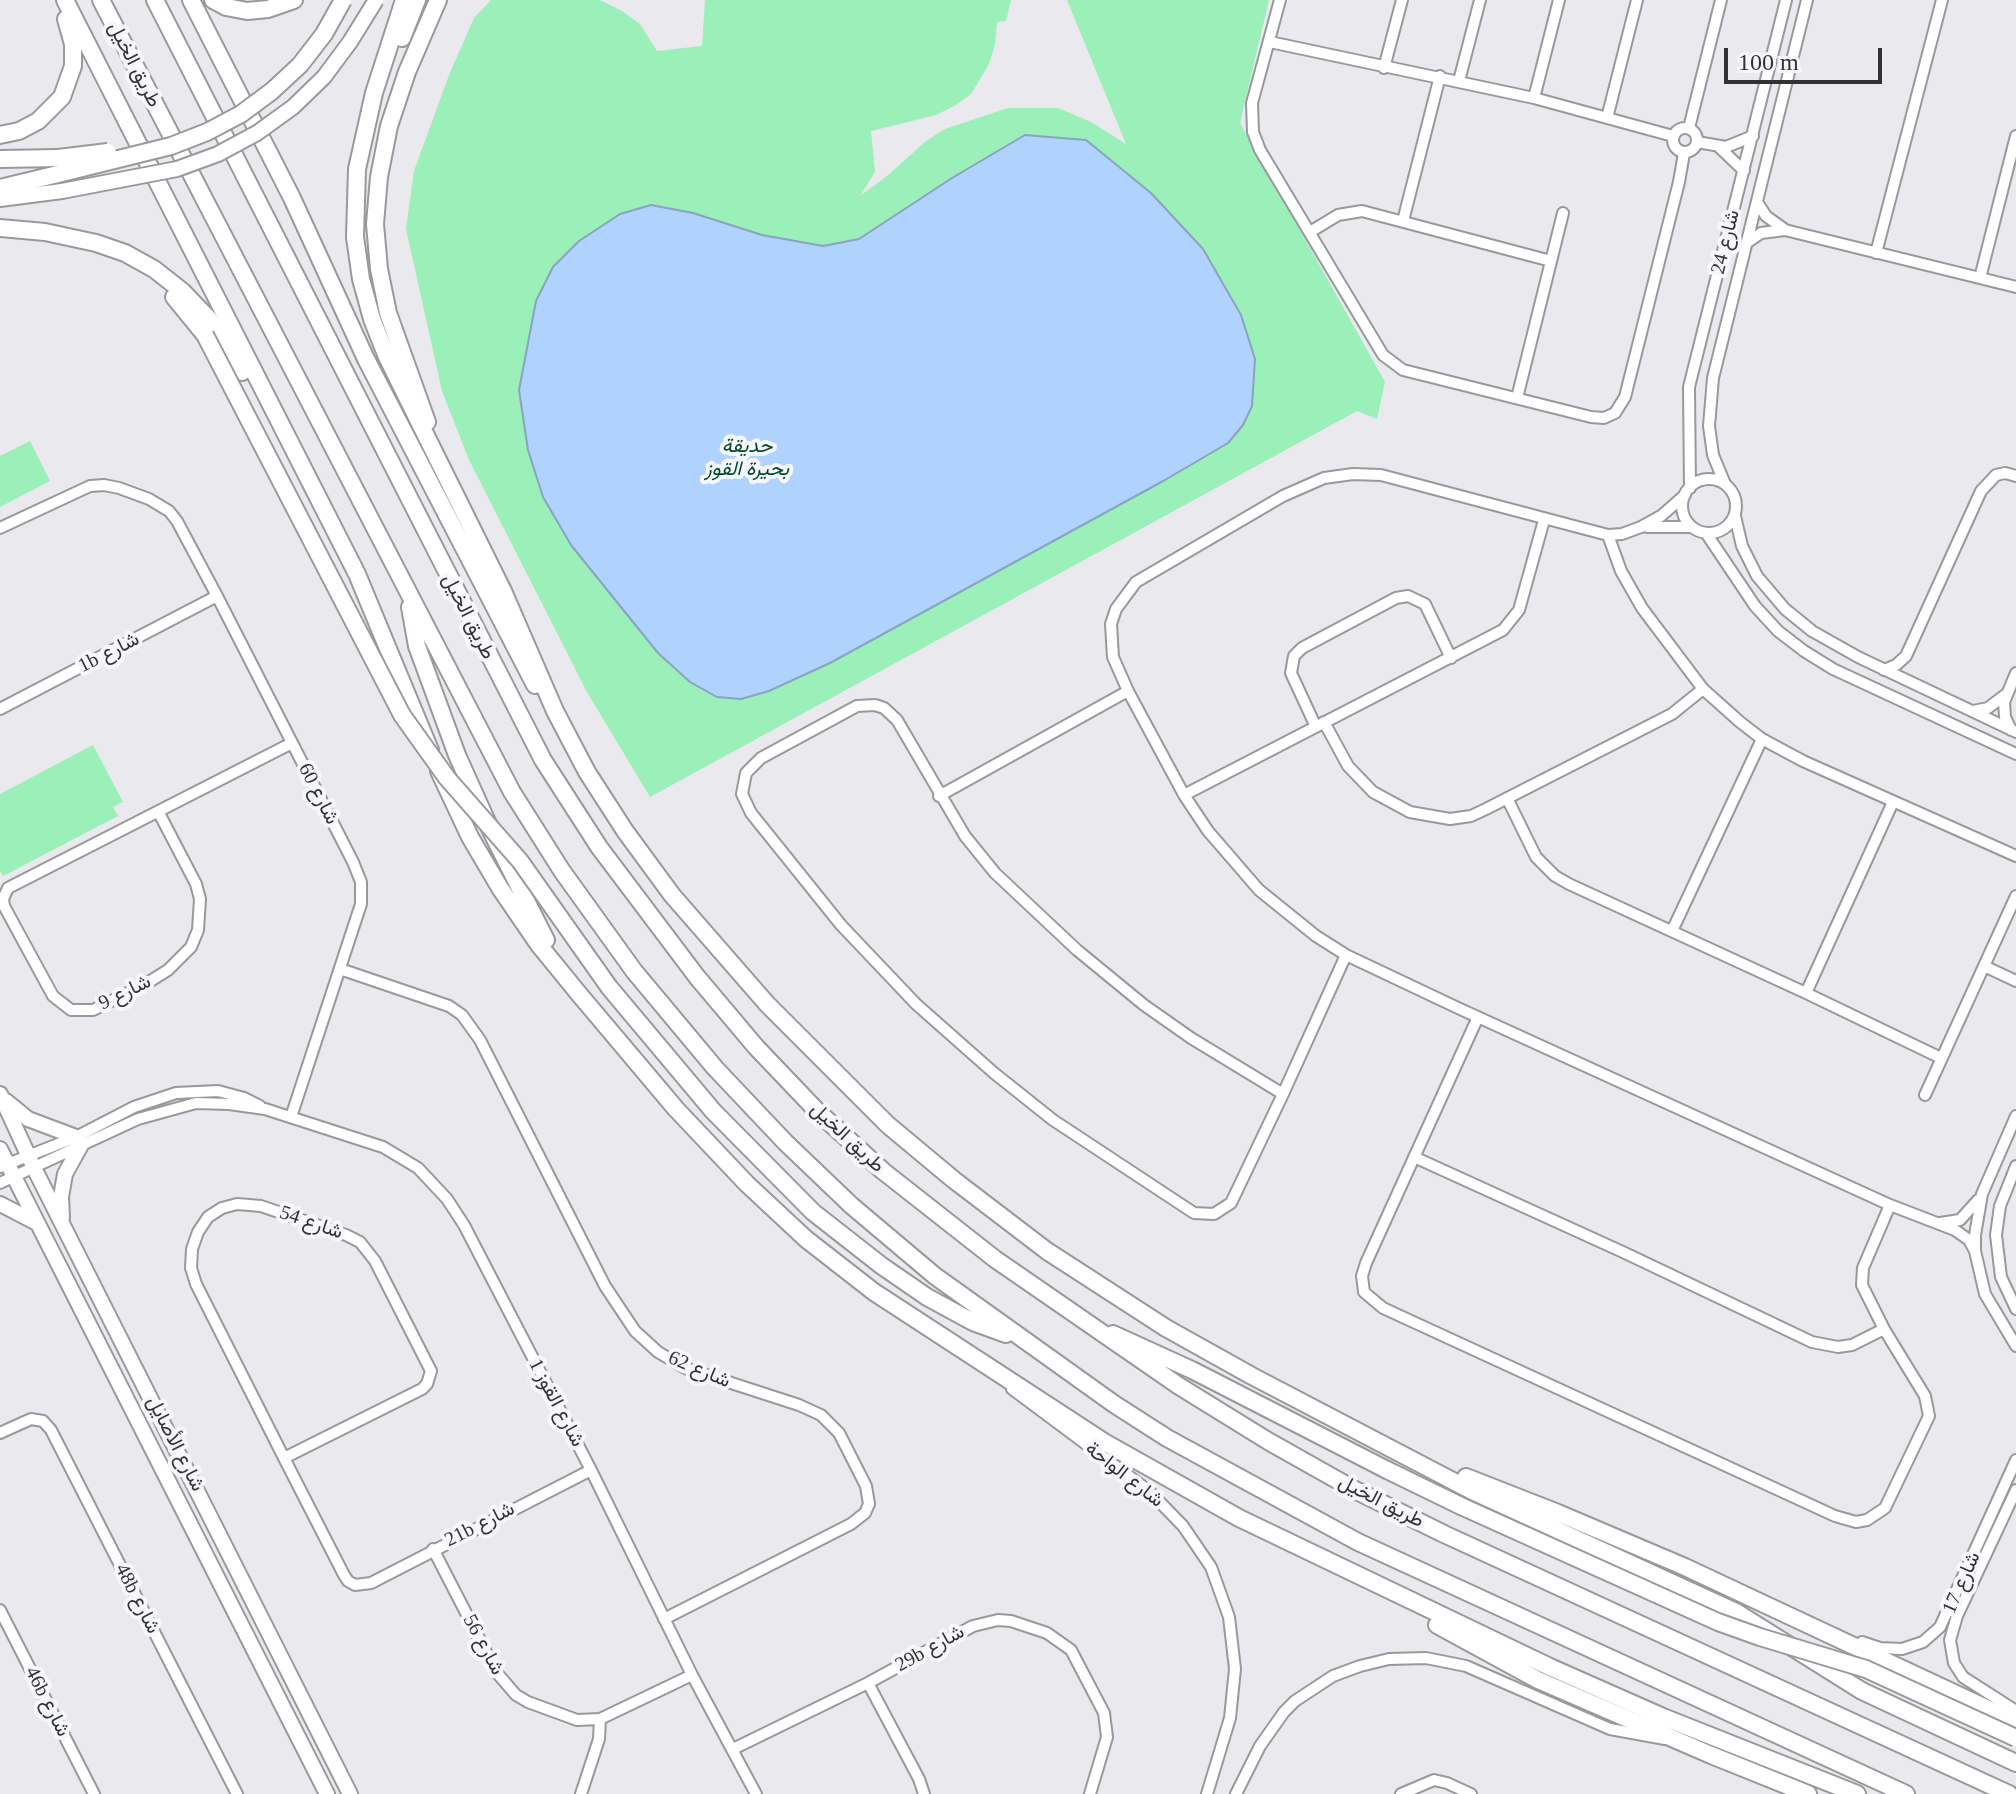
<!DOCTYPE html>
<html>
<head>
<meta charset="utf-8">
<style>
  body { margin:0 }
  #map { position:relative; width:2016px; height:1794px; overflow:hidden; background:#e9e9ee; font-family:"Times New Roman",serif }
  canvas { display:block }
  .scale { position:absolute; left:1724px; top:48px; width:158px; height:36px; box-sizing:border-box; border:4px solid #323234; border-top:0; padding-left:10px; font-size:24px; line-height:28px; white-space:nowrap; color:#323234; -webkit-text-stroke:6px #f6f7fb; paint-order:stroke }
</style>
</head>
<body>
<div id="map">
<canvas width="2016" height="1794"></canvas>
<div class="scale">100 m</div>
</div>
<script>
const ctx = document.querySelector('canvas').getContext('2d');
ctx.lineJoin = 'round';
function paint(path, color) { ctx.fillStyle = color; ctx.fill(path, 'evenodd'); }
const toPath = rows => new Path2D(rows.map(r => 'M' + r).join(''));
function strokePath(path, color, width, dash) { ctx.strokeStyle = color; ctx.lineWidth = width; ctx.lineCap = dash ? 'butt' : 'round'; ctx.setLineDash(dash || []); ctx.stroke(path); }
function label(font, color, halo, rows, align = 'center') {
  ctx.font = font + ' "Times New Roman",Vazirmatn,serif'; ctx.lineWidth = 8; ctx.setLineDash([]); ctx.textBaseline = 'middle'; ctx.strokeStyle = halo; ctx.fillStyle = color; for (const [text, x, y, turn = 0] of rows) {
    ctx.save(); ctx.translate(x, y); ctx.rotate((+turn || 0) * Math.PI / 180); ctx.textAlign = isNaN(turn) ? turn : align; if (halo) ctx.strokeText(text, 0, 0); ctx.fillText(text, 0, 0); ctx.restore();
  }
}
const green = toPath([
  [600,0,622,11,640,24,657,51,702,46,705,0,1011,0,1006,21,997,22,995,44,989,64,971,94,956,105,936,115,871,131,875,172,860,196,887,176,926,141,945,129,1008,108,1058,108,1091,122,1126,144,1067,0,1269,0,1240,123,1385,382,1377,419,1357,411,650,797,587,692,469,460,442,391,406,229,414,171,449,75,474,18,491,0],
  [30,441,50,481,0,507,0,456],
  [93,745,123,802,113,807,118,816,3,876,0,871,0,794]
]);
const water = toPath([
  [1025,135,1086,140,1151,193,1203,249,1241,315,1255,359,1252,406,1243,425,1228,443,1165,480,830,663,769,691,741,699,717,697,690,682,658,653,571,545,543,497,528,450,519,390,536,301,553,267,579,241,620,214,651,205,693,213,762,235,823,246,859,239,952,178,1025,135]
]);
const minor = toPath([
  [1280,0,1252,103,1253,132,1260,150,1383,355,1403,370,1591,417,1604,418,1615,413,1625,397,1679,182,1684,153],
  [1270,42,1534,98,1673,136],
  [1384,68,1402,0],
  [1459,81,1480,0],
  [1534,98,1559,0],
  [1607,118,1637,0],
  '1673 140a12 12 0 1 1 24 0a12 12 0 1 1-24 0Z',
  [1689,128,1721,0],
  [1697,142,1726,147,1753,136],
  [1719,147,1744,171],
  [1757,202,1766,216,1784,229],
  [1403,221,1440,76],
  [1310,232,1338,215,1362,211,1551,261],
  [1748,242,1761,233,1785,230,2016,287],
  [1876,253,1942,0],
  [1980,278,2016,136],
  [1517,398,1563,213],
  '1682 506a27 27 0 1 1 54 0a27 27 0 1 1-54 0Z',
  [1725,484,1713,455,1709,426,1713,378,1807,0],
  [1690,488,1689,387,1786,0],
  [1685,495,1661,516,1641,527,1622,534,1608,535,1381,475,1353,474,1324,478,1283,496,1136,582,1116,609,1111,624,1113,657,1128,691,1184,795,1208,831,1259,890,1316,936,1346,955,1458,1008,1890,1205,1955,1230,1969,1240,1975,1251],
  [1735,516,1742,546,1757,576,1785,609,1812,631,1858,657,2016,732],
  [1647,527,1692,527],
  [0,528,90,486,104,485,119,488,149,499,169,511,177,521,217,596,353,862,361,882,361,904,291,1117],
  [1706,533,1755,606,1778,631,1804,651,1833,669,2016,754],
  [1608,535,1621,571,1642,608,1703,689,1740,722,1762,739,1803,761,2016,856],
  [1884,670,1896,665,1906,656,1981,491,1996,475,2005,473,2016,476],
  [0,709,217,596],
  [1973,711,1988,708,2005,695],
  [1324,722,1348,766,1373,792,1410,812,1450,819,1471,816,1486,809,1672,714,1703,689],
  [1316,727,1291,673,1294,656,1302,648,1396,598,1408,596,1425,604,1451,658],
  [2011,730,2005,717,2004,702,2016,673],
  [1184,795,1503,630,1519,610,1544,520],
  [939,796,1128,691],
  [1507,798,1536,857,1555,876,1569,884,1806,993,1941,1058],
  [159,813,196,884,200,899,198,930,191,947,168,970,144,985,93,1010,71,1010,53,996,4,906,3,899,8,888,292,743],
  [1672,931,1762,739],
  [1984,966,2016,981],
  [340,969,449,1006,462,1015,480,1040,605,1286,635,1331,658,1352,685,1368,799,1405,821,1415,839,1433,866,1486,869,1504,865,1513,851,1524,664,1619],
  [1806,993,1893,802],
  [1478,1017,1366,1263,1362,1276,1364,1292,1383,1308,1835,1516,1856,1522,1867,1520,1885,1508,1929,1416,1925,1396,1884,1329,1862,1285,1863,1268,1890,1205],
  [1283,1094,1191,1038,1144,1005,1077,950,995,873,965,836,897,720,884,708,875,705,857,706,761,758,746,773,742,794,751,813,841,925,916,1004,994,1073,1053,1120,1194,1213,1214,1214,1231,1203,1283,1094,1346,955],
  [1925,1095,2016,896],
  [2016,1116,1982,1194,1975,1235,1975,1251,1985,1294,2016,1346],
  [1414,1157,1625,1253,1812,1342,1838,1347,1852,1345,1884,1329],
  [2016,1166,2000,1206,1996,1235,2001,1277,2016,1309],
  [0,1167,76,1137,134,1107,176,1093,218,1091,244,1098,260,1106],
  [0,1183,138,1119,196,1103,229,1104,265,1109,383,1147,418,1168,447,1199,464,1225,591,1470,692,1675,756,1794],
  [1940,1223,1960,1220,1978,1200],
  [1012,1389,1149,1491,1183,1526,1211,1567,1229,1617,1235,1669,1230,1718,1207,1794],
  [0,1433,31,1419,43,1421,51,1430,237,1794],
  [284,1458,422,1389,427,1384,431,1371,375,1261,360,1242,346,1235,261,1206,237,1204,222,1208,208,1217,198,1232,192,1249,191,1268,196,1284,284,1458,344,1575,348,1581,355,1585,371,1583,591,1470],
  [2016,1490,1957,1616,1950,1640,1954,1663,1963,1677,2016,1711],
  [433,1549,497,1673,516,1695,528,1702,577,1720,600,1719,692,1675],
  [0,1610,94,1794],
  [1862,1642,1880,1648,1902,1649,1923,1642,1940,1627,2016,1460],
  [868,1683,919,1779,924,1794],
  [733,1749,868,1683,973,1626,998,1620,1011,1621,1047,1633,1071,1650,1104,1713,1107,1737,1090,1794],
  [581,1794,599,1739,600,1719],
  [1236,1794,1260,1746,1284,1712,1295,1701,1333,1676,1360,1666,1389,1659,1426,1658,1466,1666,1610,1729,1665,1739],
  [1401,1794,1434,1780,1447,1783,1471,1794]
]);
const major = toPath([
  [0,199,62,191],
  [0,1094,34,1168,350,1794],
  [6,1101,28,1119,76,1137],
  [0,1149,327,1794],
  [0,1204,35,1222],
  [62,1218,61,1197,65,1174,81,1145]
]);
const highway = toPath([
  [65,0,357,574,430,750],
  [101,0,512,792,562,871,634,971,715,1068,786,1143,852,1206,935,1276,1114,1404,1167,1438,1358,1542,1906,1794],
  [155,0,543,760,599,847,697,977,756,1047,817,1111,883,1171,995,1259,1179,1386,1268,1441,1355,1490,1444,1534,2009,1794],
  [191,0,292,198,366,359,535,685],
  [213,0,226,7,247,11,268,9,294,0],
  [404,0,374,93,357,169,355,237,361,279,372,319,387,357,503,591,555,711,587,772,625,831,672,895,767,1004,888,1125,954,1180,1047,1251,1166,1328,1252,1376,1472,1491,1736,1612,1862,1691,2016,1763],
  [402,38,417,0],
  [0,135,19,131,38,121,62,97,73,66,73,44,66,19],
  [0,159,58,158],
  [0,188,58,174],
  [0,228,45,232,96,243,125,253,154,269,182,291,209,319,242,372],
  [174,297,205,335],
  [427,422,388,313,379,269,375,224,379,177,389,126,407,72,438,0],
  [410,607,417,646,457,755,493,835,546,940],
  [439,771,470,837,500,888,539,945,579,994,676,1109,747,1184,806,1239,874,1292,1104,1442,1239,1518,1552,1668,1663,1717,1857,1794],
  [609,987,713,1111,813,1212,882,1266,927,1297,973,1322,1006,1334],
  [1113,1334,1192,1370,1387,1470],
  [1466,1477,1558,1513,1685,1567,2016,1722],
  [1437,1625,1538,1680,1711,1755,1808,1794]
]);
const majorBridge = toPath([
  [62,191,177,169,218,154,257,133,293,107,324,77,350,42,376,0]
]);
const highwayBridge = toPath([
  [58,158,108,152],
  [58,174,171,146,207,132,241,114,272,91,300,65,324,34,343,0],
  [205,335,402,715,447,778,520,861,609,987],
  [1387,1470,1463,1507,1718,1622,1760,1637,1866,1669,2016,1738]
]);
const streetNames = [
  ["طريق الخيل",134,65,63],
  ["شارع 24",1726,242,-76],
  ["طريق الخيل",468,617,63],
  ["1b شارع",109,653,-27],
  ["شارع 60",318,794,63],
  ["شارع 9",125,993,-26],
  ["طريق الخيل",847,1138,43],
  ["شارع 54",311,1223,19],
  ["شارع 62",699,1370,23],
  ["شارع القوز 1",556,1403,62],
  ["شارع الأصايل",175,1444,63],
  ["شارع الواحة",1124,1475,38],
  ["طريق الخيل",1381,1502,27],
  ["21b شارع",480,1525,-27],
  ["17 شارع",1962,1583,-66],
  ["48b شارع",137,1599,63],
  ["شارع 56",483,1645,62],
  ["29b شارع",930,1649,-29],
  ["46b شارع",47,1702,63]
];
const parkNames = [
  ["حديقة",747,447],
  ["بحيرة القوز",747,470]
];
paint(green, '#9befb8');
paint(water, '#afd3fd');
strokePath(water, '#8aa3c1', 2);
strokePath(minor, '#99999d', 14);
strokePath(major, '#99999d', 18);
strokePath(highway, '#99999d', 20);
strokePath(minor, '#fff', 10);
strokePath(major, '#fff', 14);
strokePath(highway, '#fff', 16);
strokePath(majorBridge, '#99999d', 18, []);
strokePath(highwayBridge, '#99999d', 20, []);
strokePath(majorBridge, '#fff', 14);
strokePath(highwayBridge, '#fff', 16);
label('20px', '#323234', '#f6f7fb', streetNames);
label('italic 20px', '#024927', '#f6f7fb', parkNames);
</script>
</body>
</html>
